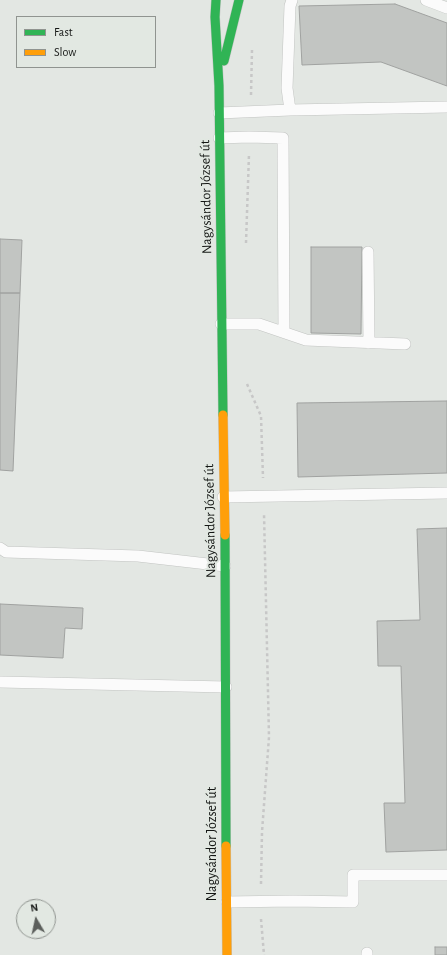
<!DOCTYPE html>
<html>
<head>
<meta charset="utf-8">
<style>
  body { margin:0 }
  #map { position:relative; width:447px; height:955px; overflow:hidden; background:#e3e7e3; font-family:"Alegreya Sans",sans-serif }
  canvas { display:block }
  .legend { position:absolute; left:16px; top:16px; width:140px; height:52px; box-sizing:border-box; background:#e2e8e2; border:1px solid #909490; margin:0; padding:5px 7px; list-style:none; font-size:12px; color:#141614 }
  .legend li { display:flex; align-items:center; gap:8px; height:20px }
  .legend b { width:20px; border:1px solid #909490 }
  .north { position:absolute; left:16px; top:899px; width:40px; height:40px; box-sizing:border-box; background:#e2e8e2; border:1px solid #909490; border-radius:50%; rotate:351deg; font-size:11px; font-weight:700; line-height:16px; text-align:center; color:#141614 }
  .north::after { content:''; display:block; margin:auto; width:14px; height:18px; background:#5c5f5c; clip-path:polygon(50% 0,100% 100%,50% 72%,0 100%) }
</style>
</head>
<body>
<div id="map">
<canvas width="447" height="955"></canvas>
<ul class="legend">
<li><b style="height:5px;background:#30b455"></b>Fast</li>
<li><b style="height:5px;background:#ff9f0a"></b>Slow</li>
</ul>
<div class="north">N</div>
</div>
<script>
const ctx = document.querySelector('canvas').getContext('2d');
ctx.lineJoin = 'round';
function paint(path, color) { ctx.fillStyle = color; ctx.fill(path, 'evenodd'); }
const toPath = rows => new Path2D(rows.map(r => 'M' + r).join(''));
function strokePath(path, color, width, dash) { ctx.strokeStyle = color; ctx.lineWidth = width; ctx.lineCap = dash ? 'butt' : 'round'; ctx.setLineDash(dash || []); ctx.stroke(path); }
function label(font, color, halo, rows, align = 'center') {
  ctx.font = font + ' "Alegreya Sans",sans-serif'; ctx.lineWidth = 4; ctx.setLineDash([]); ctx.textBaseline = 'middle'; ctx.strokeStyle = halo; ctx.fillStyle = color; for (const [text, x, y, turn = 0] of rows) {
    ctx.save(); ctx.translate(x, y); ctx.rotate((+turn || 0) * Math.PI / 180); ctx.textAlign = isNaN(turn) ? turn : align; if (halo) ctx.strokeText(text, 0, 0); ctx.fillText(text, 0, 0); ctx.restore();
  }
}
const building = toPath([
  [395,4,447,23,447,86,381,62,302,65,299,6,395,4],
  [0,239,22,240,20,293,0,293,0,239],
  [311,247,362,247,361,334,311,333,311,247],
  [0,293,20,293,13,471,0,470,0,293],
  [447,401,447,473,298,477,297,403,447,401],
  [447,528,447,850,386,852,384,803,405,803,401,666,378,666,377,621,420,620,417,529,447,528],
  [0,604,83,608,82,629,65,628,63,658,0,655,0,604],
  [435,947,447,947,447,955,435,955,435,947]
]);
const path = toPath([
  [251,95,252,50],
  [246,243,249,154],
  [247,384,261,416,263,478],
  [261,884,262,832,269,737,264,513],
  [261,919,264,955]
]);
const lane = toPath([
  [292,0,290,6,287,88,290,110,447,107],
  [426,0,447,8],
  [219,113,290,110],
  [219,138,249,137,283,138,284,332],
  [368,252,369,343],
  [221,324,259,324,306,340,405,344],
  [223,497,447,493],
  [0,548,6,552,138,556,225,566],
  [0,682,226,687],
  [227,902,293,901,353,902,353,875,447,875],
  [367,953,367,955]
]);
const fast = toPath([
  [216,0,215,17,219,86,223,415],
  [224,61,239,0],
  [225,535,226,846]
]);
const slow = toPath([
  [223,415,225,535],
  [226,846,227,955]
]);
const streetNames = [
  ["Nagysándor József út",206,197,-91],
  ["Nagysándor József út",210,521,-91],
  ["Nagysándor József út",212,844,-90]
];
paint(building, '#c2c5c2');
strokePath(building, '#a0a2a0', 1);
strokePath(lane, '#c2c4c2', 12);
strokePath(fast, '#c2c4c2', 10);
strokePath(slow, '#c2c4c2', 10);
strokePath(path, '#c7c7c7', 2.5, [3, 3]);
strokePath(lane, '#fbfbfb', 11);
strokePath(fast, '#30b455', 9);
strokePath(slow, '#ff9f0a', 9);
label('14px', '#141614', '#e2e8e2', streetNames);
</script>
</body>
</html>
